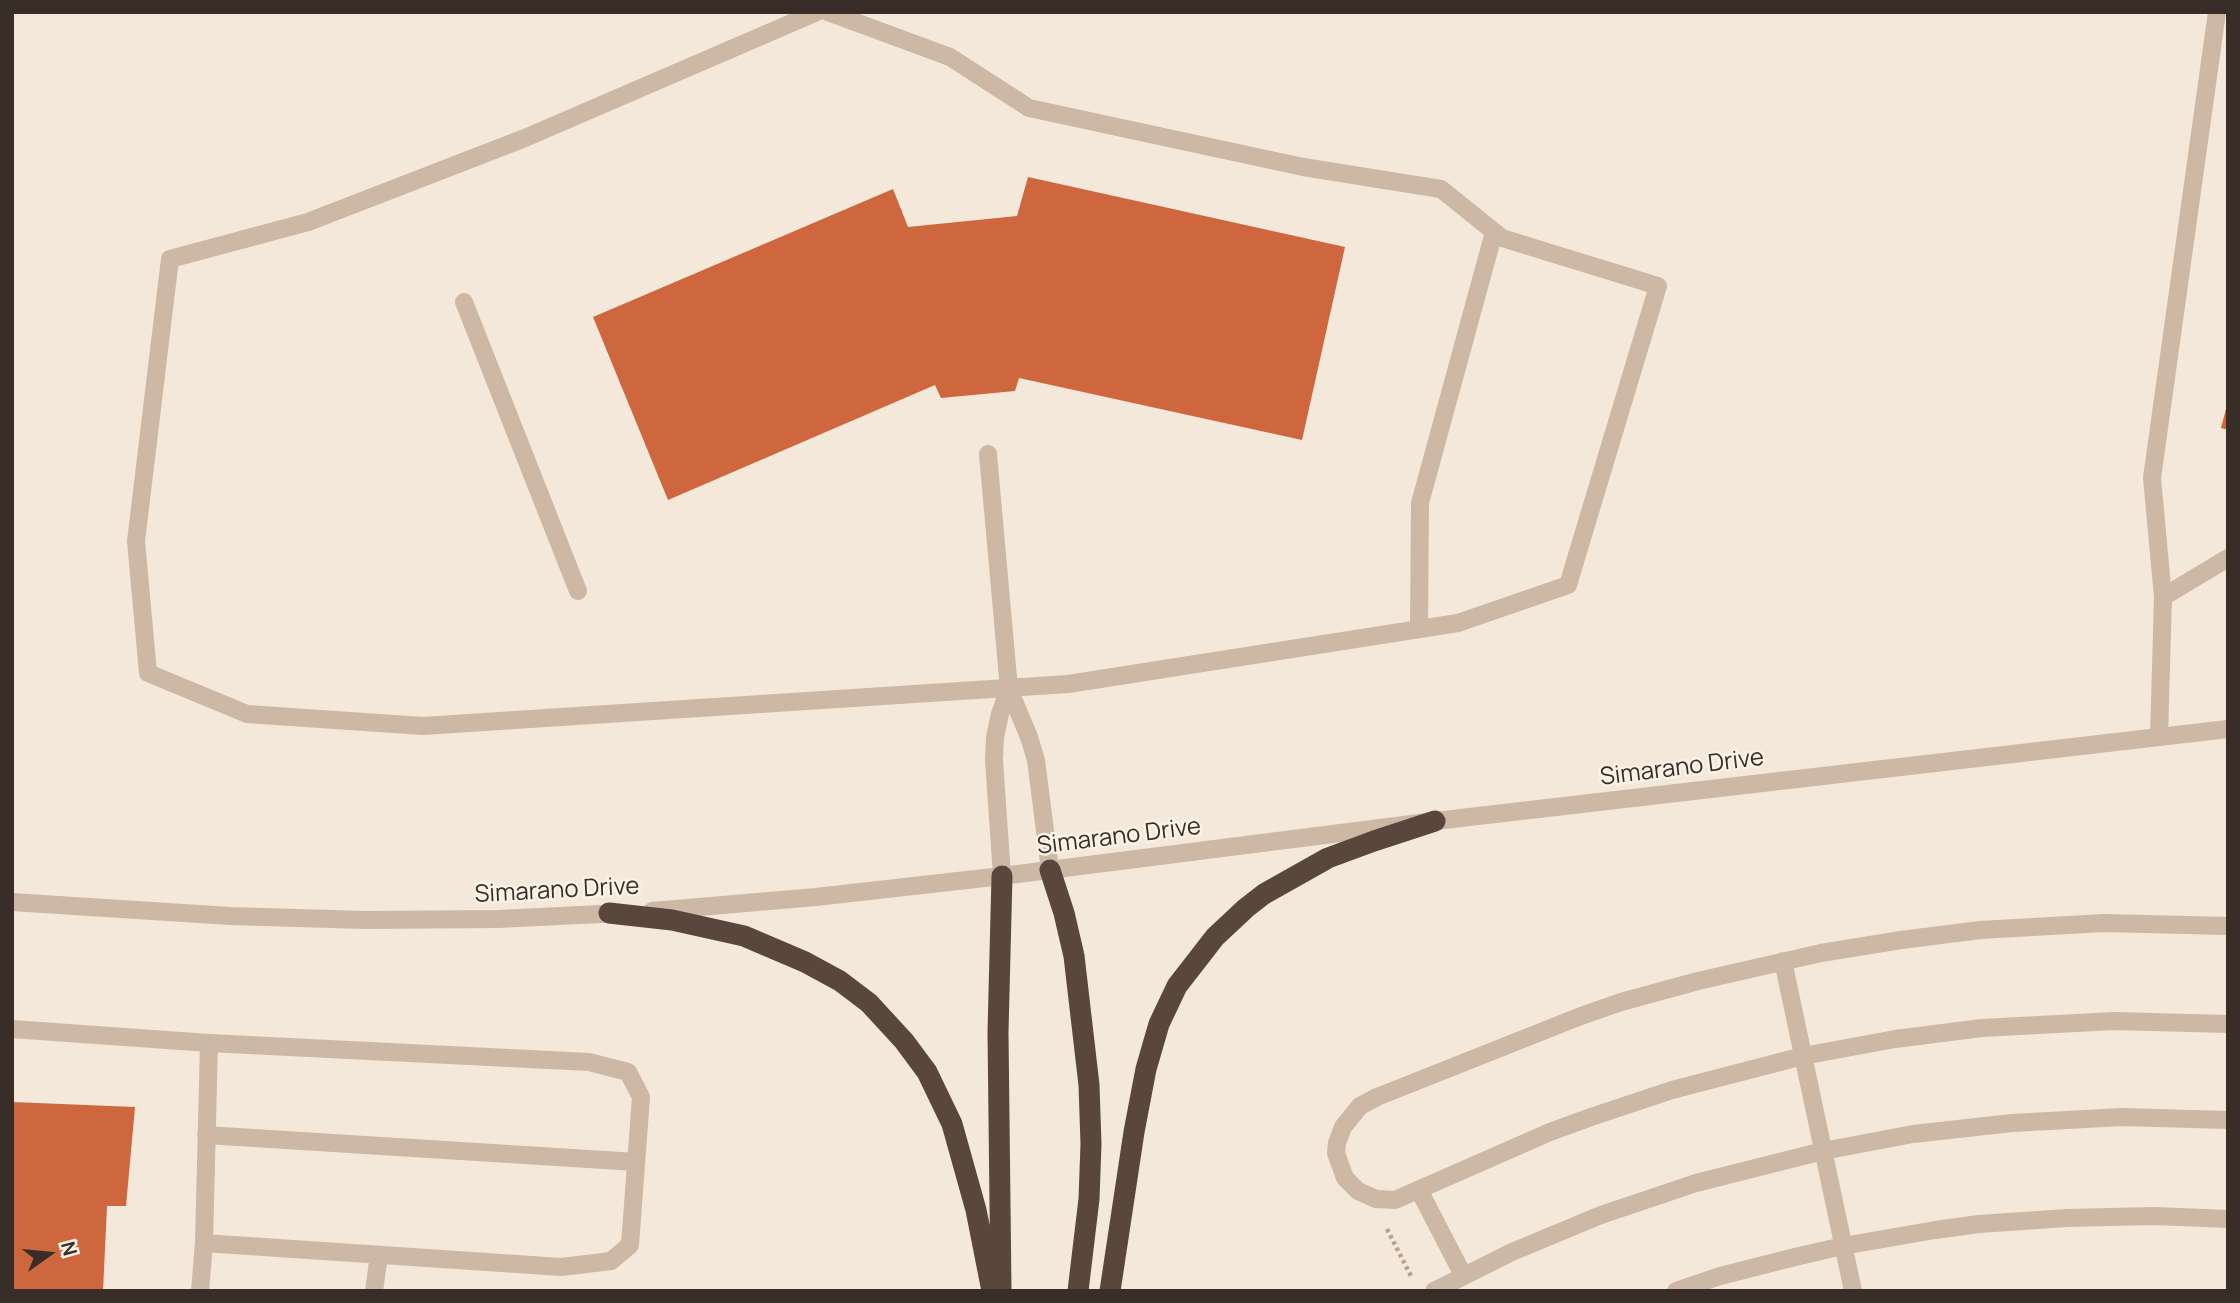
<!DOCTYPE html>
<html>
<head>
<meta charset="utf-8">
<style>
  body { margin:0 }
  #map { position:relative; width:2240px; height:1303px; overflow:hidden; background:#f3e8da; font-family:Manrope,sans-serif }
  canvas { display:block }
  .frame { position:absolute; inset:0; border:14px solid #382d27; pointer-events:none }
  .north { position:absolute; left:14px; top:1219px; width:70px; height:70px; -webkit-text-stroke:5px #fbf2e7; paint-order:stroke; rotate:75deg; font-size:19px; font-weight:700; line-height:28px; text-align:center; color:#382d27 }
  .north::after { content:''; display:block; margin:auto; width:24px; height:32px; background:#382d27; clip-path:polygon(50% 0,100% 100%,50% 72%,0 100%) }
</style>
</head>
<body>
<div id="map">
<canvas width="2240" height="1303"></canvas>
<div class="frame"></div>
<div class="north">N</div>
</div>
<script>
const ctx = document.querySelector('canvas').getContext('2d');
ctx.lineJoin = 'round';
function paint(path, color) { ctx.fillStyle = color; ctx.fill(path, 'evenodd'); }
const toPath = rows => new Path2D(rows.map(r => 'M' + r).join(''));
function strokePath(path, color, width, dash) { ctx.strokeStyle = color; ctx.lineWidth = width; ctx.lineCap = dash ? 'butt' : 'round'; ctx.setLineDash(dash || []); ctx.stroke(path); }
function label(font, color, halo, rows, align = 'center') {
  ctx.font = font + ' Manrope,sans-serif'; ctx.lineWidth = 5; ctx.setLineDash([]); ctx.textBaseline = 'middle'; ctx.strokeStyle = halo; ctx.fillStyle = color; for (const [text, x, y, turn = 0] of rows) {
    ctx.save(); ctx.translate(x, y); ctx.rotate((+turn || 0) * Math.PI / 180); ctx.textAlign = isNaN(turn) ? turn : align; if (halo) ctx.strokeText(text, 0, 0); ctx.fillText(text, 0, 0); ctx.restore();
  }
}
const building = toPath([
  [1028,177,1345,247,1302,440,1019,378,1015,391,941,398,935,385,668,500,593,317,893,189,908,227,1017,216],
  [2227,405,2228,405,2228,430,2221,428],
  [12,1102,135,1107,126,1206,107,1206,103,1291,12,1291]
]);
const path = toPath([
  [1387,1229,1412,1278]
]);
const service = toPath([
  [817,12,525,138,308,222,170,259,136,541,148,673,247,714,423,726,1068,684,1458,623,1568,585,1658,286,1502,238,1441,189,1303,167,1029,108,950,57,828,12],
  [464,302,578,591],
  [988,454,1009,689,1029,737,1036,760,1050,870],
  [2163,597,2228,558],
  [1419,629,1420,503,1494,232],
  [2159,737,2163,597,2152,478,2217,12],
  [1002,876,994,760,995,737,1000,714,1009,689],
  [2228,926,2104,923,1980,930,1901,940,1821,953,1698,981,1621,1002,1581,1016,1377,1097,1360,1106,1343,1127,1337,1143,1336,1153,1345,1178,1358,1191,1376,1199,1395,1200,1550,1132,1591,1117,1672,1090,1803,1056,1895,1039,1982,1028,2114,1021,2228,1024],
  [1783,961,1853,1291],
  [12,1029,209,1043,589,1062,628,1072,641,1097,630,1245,611,1261,561,1267,204,1243,209,1043],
  [206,1135,636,1162],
  [1419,1190,1463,1275],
  [200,1291,204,1243],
  [374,1291,379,1255],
  [1434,1291,1512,1252,1601,1215,1696,1183,1823,1151,1913,1134,2012,1123,2122,1117,2228,1120],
  [1676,1291,1720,1276,1795,1257,1843,1246,1935,1230,1979,1224,2067,1218,2154,1216,2228,1219]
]);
const tertiary = toPath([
  [12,902,230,916,365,920,498,919,621,913],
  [652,911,816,897,1002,876,1435,821,2228,729]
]);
const motorway = toPath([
  [1050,870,1064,913,1074,956,1089,1085,1091,1144,1089,1199,1078,1291],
  [609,913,672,920,744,936,805,962,840,981,869,1003,904,1041,927,1072,952,1124,976,1210,992,1291],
  [1001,1290,998,1032,1002,876],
  [1110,1291,1134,1132,1146,1069,1159,1024,1177,986,1215,937,1246,908,1264,894,1328,858,1374,841,1435,821]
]);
const streetNames = [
  ["Simarano Drive",1682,768,-7],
  ["Simarano Drive",1119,837,-7],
  ["Simarano Drive",557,891,-3]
];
paint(building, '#ce663e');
strokePath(path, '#b8a28f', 4.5, [3.5, 3.5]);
strokePath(service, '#ccb8a5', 18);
strokePath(tertiary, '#ccb8a5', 18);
strokePath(motorway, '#59473d', 21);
label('24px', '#382d27', '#fbf2e7', streetNames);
</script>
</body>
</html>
